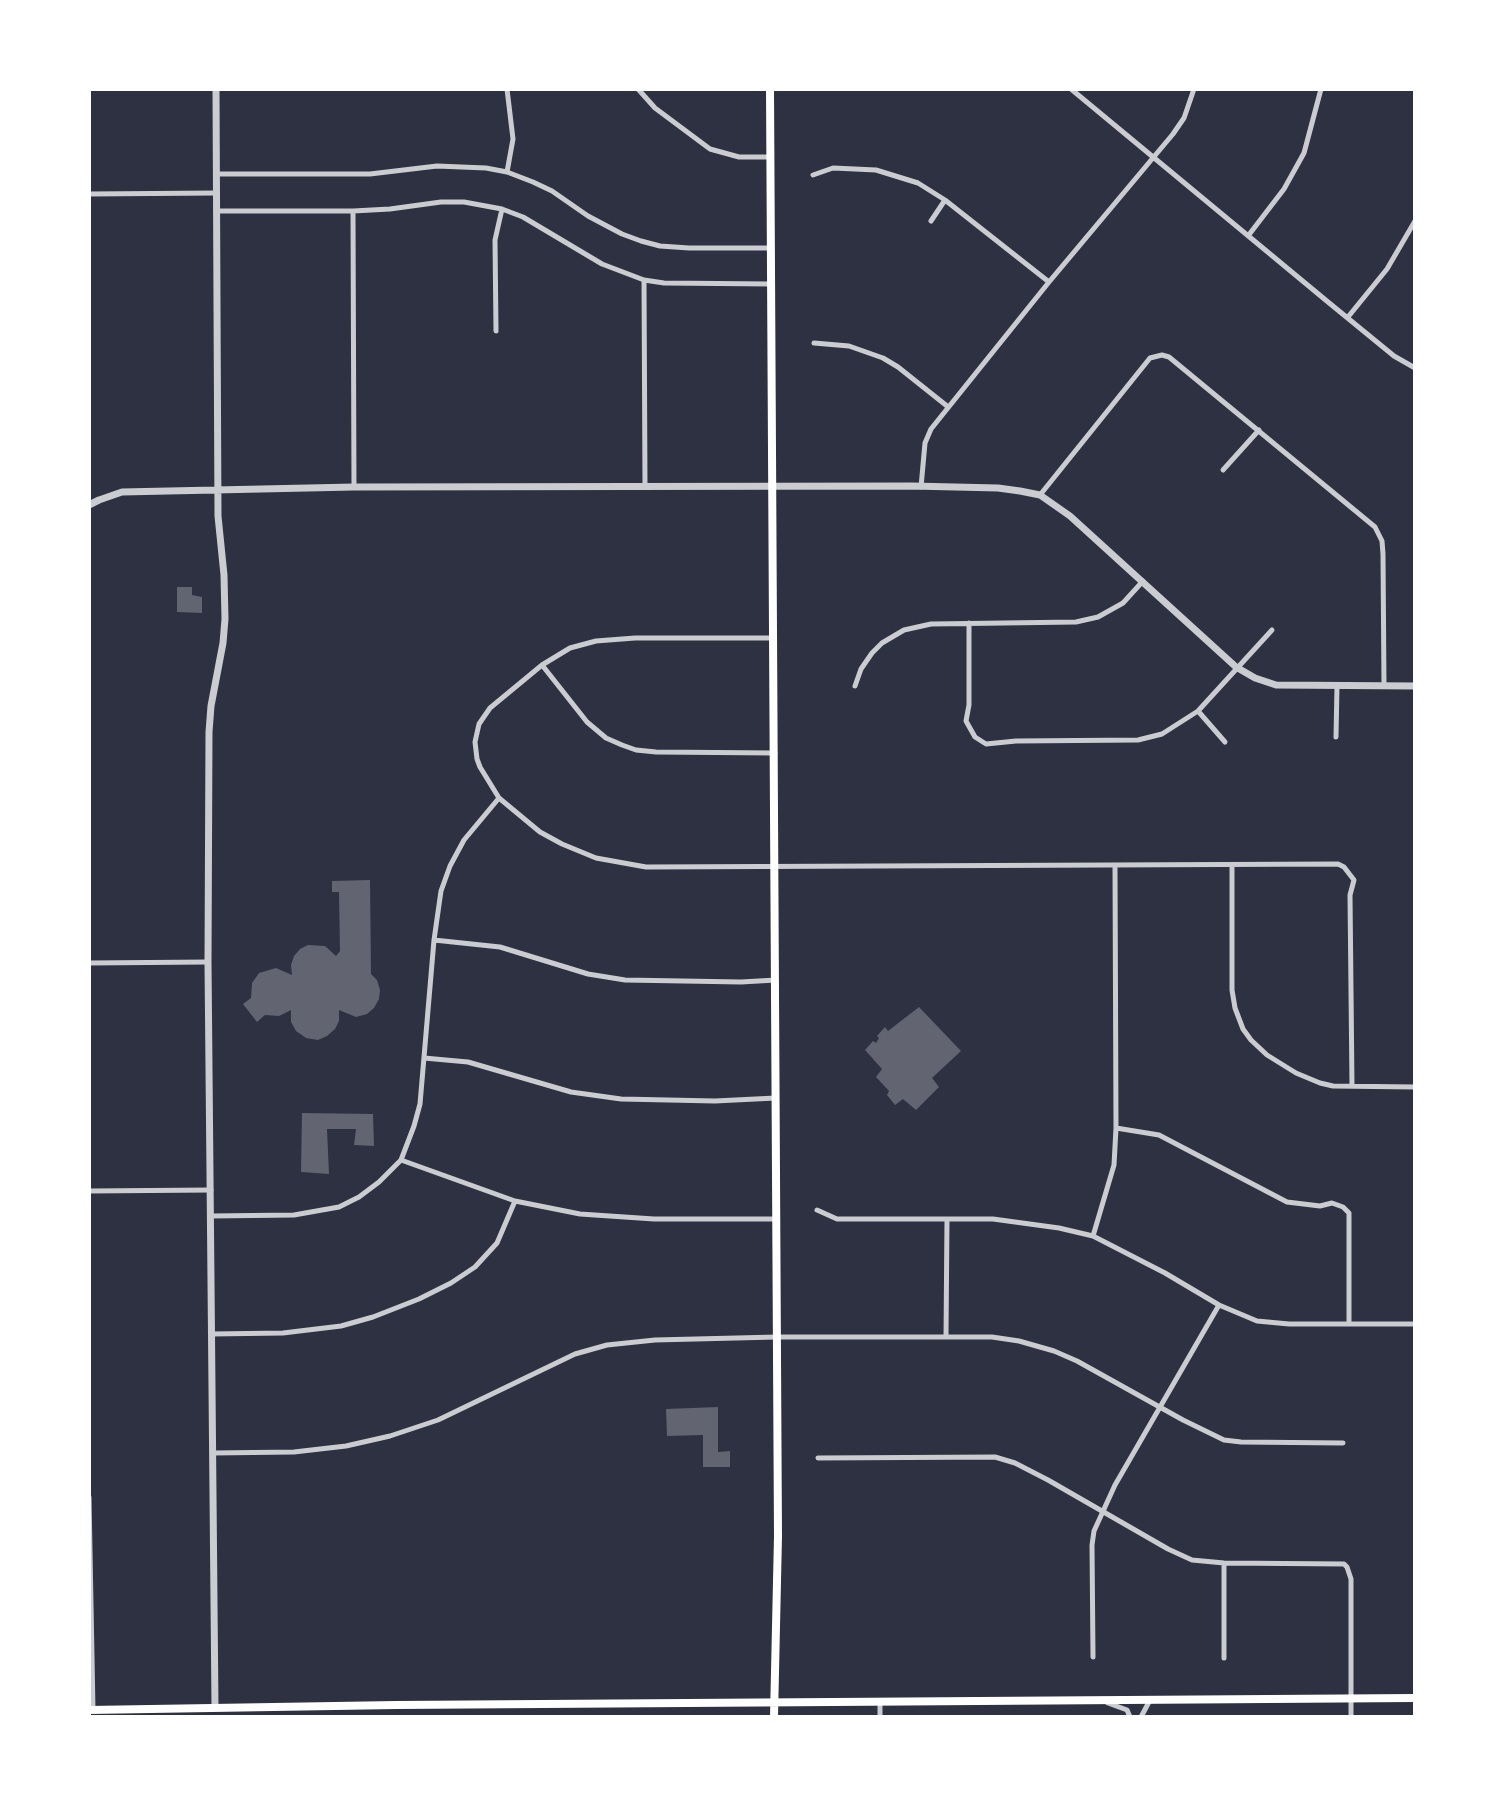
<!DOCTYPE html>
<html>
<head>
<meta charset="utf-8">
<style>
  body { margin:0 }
  #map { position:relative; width:1504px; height:1806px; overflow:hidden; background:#2d3142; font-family:Inter,sans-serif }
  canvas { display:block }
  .frame { position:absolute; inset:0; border:91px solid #fff; pointer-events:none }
</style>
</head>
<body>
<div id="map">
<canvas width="1504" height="1806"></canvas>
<div class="frame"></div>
</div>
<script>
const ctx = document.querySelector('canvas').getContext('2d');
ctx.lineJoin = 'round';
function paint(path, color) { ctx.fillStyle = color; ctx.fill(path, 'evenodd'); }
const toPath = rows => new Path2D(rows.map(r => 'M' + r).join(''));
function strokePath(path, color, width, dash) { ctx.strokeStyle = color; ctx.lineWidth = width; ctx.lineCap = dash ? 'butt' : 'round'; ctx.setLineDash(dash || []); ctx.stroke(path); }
const building = toPath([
  [177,587,192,587,192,595,202,597,202,613,177,612],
  [370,880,371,974,377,980,380,990,379,999,374,1008,367,1014,356,1017,339,1010,339,1021,335,1029,327,1036,318,1040,306,1038,296,1031,291,1022,291,1010,279,1016,265,1015,257,1022,243,1004,251,998,252,983,259,973,276,968,292,975,291,965,294,956,300,949,308,945,325,946,336,956,340,951,339,892,332,892,332,881],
  [919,1007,961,1051,932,1078,939,1087,916,1110,903,1099,895,1105,887,1095,889,1091,876,1077,882,1069,865,1050,873,1041,876,1043,879,1038,877,1036,885,1027,888,1031],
  [302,1113,373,1114,374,1146,354,1145,356,1129,327,1129,329,1174,301,1172],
  [718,1407,718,1452,730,1451,730,1467,703,1467,703,1435,667,1436,666,1409]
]);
const minor = toPath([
  [507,89,513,139,507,172],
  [638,89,655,108,710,149,739,157,771,157],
  [1071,89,1328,302,1394,356,1415,368],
  [216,174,370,174,437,166,486,168,507,172,533,182,552,191,588,216,622,234,641,241,660,246,689,248,771,248],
  [813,175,833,168,876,170,918,183,945,200,1049,282],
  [89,194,216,193],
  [216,211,353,211,390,209,441,202,464,202,502,209,523,217,602,264,644,280,664,283,771,284],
  [353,211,354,487],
  [931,221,945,200],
  [1248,236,1284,189,1304,153,1321,89],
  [644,280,645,487],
  [1348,317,1387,269,1415,221],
  [496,331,495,240,502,209],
  [814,343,849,346,883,358,898,367,947,406],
  [1223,470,1259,430],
  [921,487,925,443,931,429,1049,282,1173,134,1184,118,1194,89],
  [1040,495,1150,358,1162,355,1169,357,1375,527,1382,541,1383,554,1384,686],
  [969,623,969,705,966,721,975,737,986,744,1016,741,1138,740,1162,734,1198,711,1272,630],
  [774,638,635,638,596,641,570,648,542,665,490,708,479,724,475,742,477,759,480,767,499,798,540,832,562,844,596,858,646,867,1338,864,1344,867,1354,880,1350,895,1352,1086],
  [542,665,587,722,606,738,622,745,636,750,656,752,775,753],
  [855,686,861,669,872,653,882,643,904,630,931,624,1076,622,1098,617,1123,603,1143,581],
  [1198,711,1225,742],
  [1336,737,1337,686],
  [1232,866,1232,990,1235,1008,1243,1029,1251,1040,1267,1055,1296,1073,1320,1083,1333,1086,1415,1087],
  [434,940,500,947,588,974,625,980,741,982,776,980],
  [89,963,208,962],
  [424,1058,468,1062,571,1092,621,1099,715,1101,776,1098],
  [1116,1128,1159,1135,1287,1202,1320,1206,1332,1203,1343,1207,1349,1213,1349,1324],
  [401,1160,515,1201,580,1214,654,1219,777,1219],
  [89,1191,211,1190],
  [817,1210,837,1219,993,1219,1059,1228,1093,1236,1165,1273,1219,1305,1257,1321,1289,1324,1415,1324],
  [211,1216,294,1215,339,1207,359,1197,379,1182,401,1160,414,1126,420,1104,434,940,441,891,450,866,464,840,499,798],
  [1093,1236,1114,1165,1116,1128,1115,866],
  [212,1334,283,1333,341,1326,373,1317,419,1299,451,1283,475,1267,497,1243,515,1201],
  [946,1337,947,1219],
  [213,1453,294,1452,346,1446,390,1436,438,1420,575,1354,607,1345,655,1340,777,1337,992,1337,1019,1341,1054,1351,1077,1361,1183,1420,1224,1440,1241,1442,1343,1443],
  [818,1458,995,1457,1015,1463,1048,1480,1168,1549,1192,1560,1224,1563,1344,1564,1347,1567,1351,1579,1351,1717],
  [89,1497,93,1710],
  [1093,1657,1092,1545,1094,1531,1115,1485,1219,1305],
  [1224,1658,1224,1563],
  [1108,1703,1127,1710,1130,1717],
  [880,1717,880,1703],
  [1141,1717,1150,1700]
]);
const tertiary = toPath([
  [89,505,99,500,122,492,354,487,912,486,998,488,1020,491,1040,495,1070,516,1236,667,1255,678,1276,685,1415,686],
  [215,1707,208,962,209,732,211,706,223,643,225,619,224,575,218,516,216,89]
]);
const secondary = toPath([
  [770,89,778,1536,774,1717],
  [89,1710,396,1705,1415,1698]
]);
paint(building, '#626471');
strokePath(minor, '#caccd0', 5);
strokePath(tertiary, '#caccd0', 7);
strokePath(secondary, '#fff', 8);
</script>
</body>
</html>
